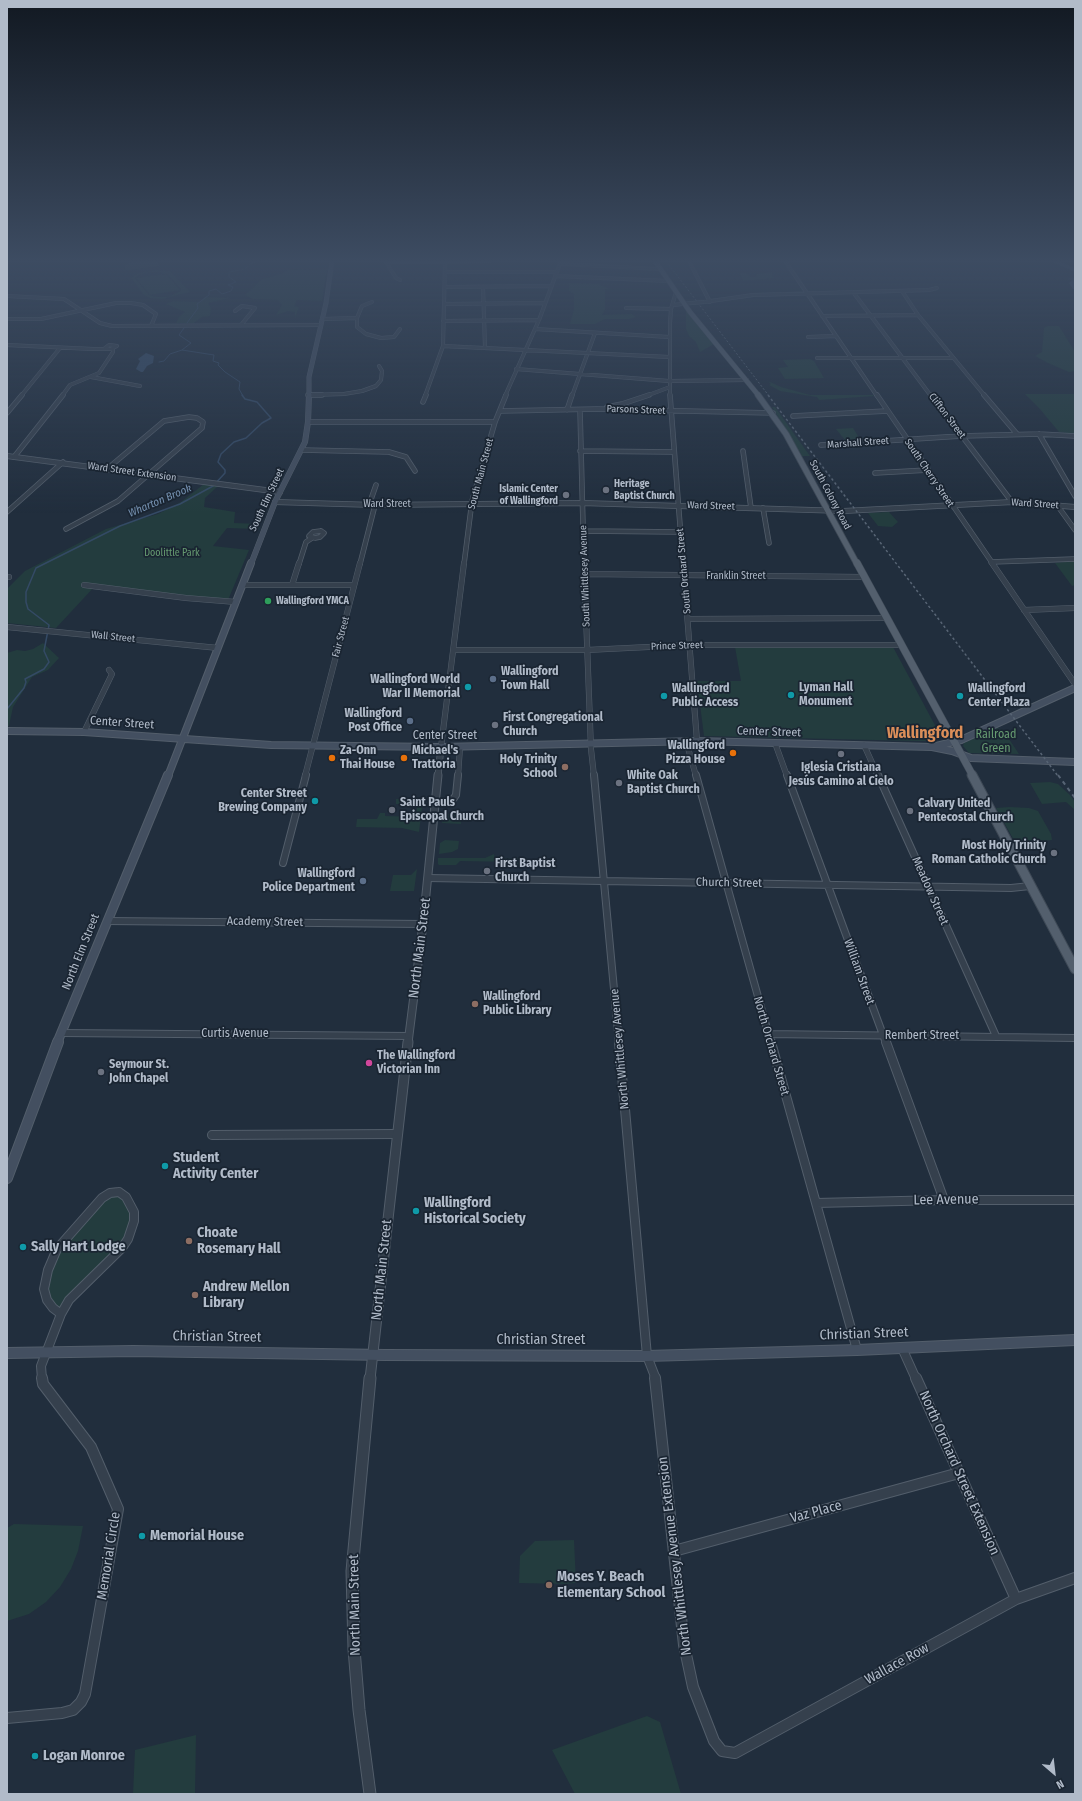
<!DOCTYPE html>
<html>
<head>
<meta charset="utf-8">
<style>
  body { margin:0 }
  #map { position:relative; width:1082px; height:1801px; overflow:hidden; background:#212e3d; font-family:"Fira Sans Condensed",sans-serif }
  canvas { display:block }
  .frame { position:absolute; inset:0; border:8px solid #b1bbc9; pointer-events:none }
  .north { position:absolute; left:1034px; top:1753px; width:40px; height:40px; -webkit-text-stroke:3px #1a2532; paint-order:stroke; rotate:152deg; font-size:11px; font-weight:700; line-height:16px; text-align:center; color:#b1bbc9 }
  .north::after { content:''; display:block; margin:auto; width:14px; height:18px; background:#b1bbc9; clip-path:polygon(50% 0,100% 100%,50% 72%,0 100%) }
</style>
</head>
<body>
<div id="map">
<canvas width="1082" height="1801"></canvas>
<div class="frame"></div>
<div class="north">N</div>
</div>
<script>
const ctx = document.querySelector('canvas').getContext('2d');
ctx.lineJoin = 'round';
function paint(path, color) { ctx.fillStyle = color; ctx.fill(path, 'evenodd'); }
const toPath = rows => new Path2D(rows.map(r => 'M' + r).join(''));
function strokePath(path, color, width, dash) { ctx.strokeStyle = color; ctx.lineWidth = width; ctx.lineCap = dash ? 'butt' : 'round'; ctx.setLineDash(dash || []); ctx.stroke(path); }
function label(font, color, halo, rows, align = 'center') {
  ctx.font = font + ' "Fira Sans Condensed",sans-serif'; ctx.lineWidth = 3.5; ctx.setLineDash([]); ctx.textBaseline = 'middle'; ctx.strokeStyle = halo; ctx.fillStyle = color; for (const [text, x, y, turn = 0] of rows) {
    ctx.save(); ctx.translate(x, y); ctx.rotate((+turn || 0) * Math.PI / 180); ctx.textAlign = isNaN(turn) ? turn : align; if (halo) ctx.strokeText(text, 0, 0); ctx.fillText(text, 0, 0); ctx.restore();
  }
}
const green = toPath([
  [134,261,156,261,160,266,124,271,125,265],
  [327,269,322,301,297,300,294,306,299,307,295,318,295,312,288,311,276,315,282,305,278,300,253,299,245,295,262,279,282,274,287,270],
  [156,270,170,271,190,292,162,299,150,298,144,295,131,278,138,273],
  [148,272,159,272,167,274,181,289,181,291,168,297,157,297,149,295,135,278,139,275],
  [772,272,772,276,776,278,743,281,739,273,746,273,750,277,756,277,757,274],
  [166,274,180,290,150,295,136,278],
  [569,283,598,284,609,289,605,289,605,310,602,315,632,314,636,317,629,319,605,319,595,324,570,324,574,309,574,294,569,291],
  [205,297,230,298,208,303,211,308,210,316,202,317,194,323,176,323,179,317,185,312,166,304,173,301,200,302],
  [686,310,714,344,700,352,696,342,689,336,686,329],
  [1048,326,1059,326,1075,352,1075,371,1069,372,1048,363,1035,356,1042,352,1044,328],
  [810,359,814,361,824,378,785,379,778,368,788,367,783,360],
  [768,381,781,387,810,395,873,395,874,396,819,400,817,397,780,391,769,385,771,384],
  [1025,394,1075,394,1075,434,1059,432,1040,409],
  [772,407,775,407,810,456,802,456],
  [853,428,861,441,850,441,845,440,836,429],
  [204,484,218,486,205,498,204,507,235,512,234,523,260,524,258,529,227,528,213,546,249,550,228,600,171,595,96,585,56,628,7,623,7,589,25,571,106,529,158,514,181,502],
  [889,512,898,522,892,527,878,526,868,513],
  [1075,561,1075,585,1072,586,1055,563],
  [43,643,59,658,48,670,32,677,13,707,9,726,7,726,7,653,17,650,25,651,33,649],
  [735,647,893,647,937,729,935,734,925,741,918,741,704,736,697,681,741,681],
  [997,728,1003,730,1019,754,969,753,963,746,964,743],
  [1050,782,1058,784,1070,795,1075,802,1075,810,1066,802,1042,804,1030,783],
  [396,799,423,799,419,832,402,828,356,827,357,819,377,819,380,813,385,813,385,816,420,817,420,815,417,815,417,805,396,804],
  [1010,807,1029,808,1038,811,1051,834,1052,840,1041,841,1039,843,1016,844,996,808],
  [443,814,460,814,461,824,442,823],
  [445,840,459,841,458,849,452,852,439,854,440,843],
  [494,854,495,858,520,858,520,867,516,867,516,862,460,861,456,865,439,865,438,864,438,858,485,858],
  [417,869,414,891,390,891,393,875,411,875],
  [110,1193,129,1202,134,1221,116,1254,58,1312,44,1289,57,1249],
  [14,1524,83,1526,78,1551,71,1569,60,1587,46,1602,29,1614,7,1621,7,1528],
  [574,1540,576,1583,563,1584,519,1583,520,1556,535,1541],
  [647,1716,660,1722,681,1794,575,1794,552,1750],
  [196,1735,195,1794,133,1794,135,1750]
]);
const water = toPath([
  [146,353,154,356,153,363,147,366,143,372,141,372,136,369,140,361,138,359]
]);
const streamFar1 = toPath([
  [1068,279,1075,279],
  [187,323,198,308,197,304,209,295,209,291,216,289,222,294,231,291,233,287,228,285,236,282,229,277,229,272,245,269,252,263,259,261],
  [184,328,179,335,191,343,182,350,214,355,213,361,219,363,218,365,225,372,240,382,239,389,243,396],
  [159,362,164,361,170,354,182,350]
]);
const stream = toPath([
  [7,709,24,688,26,682,25,679,44,669,49,662,44,651,49,625,28,609,26,602,26,592,36,568,120,526,180,504,213,486,225,473,225,470,218,462,221,454,234,442,246,438,262,423,271,418,257,402,245,399,242,395]
]);
const river = toPath([
  [1050,261,1058,261,1075,268,1075,272,1050,261],
  [1075,278,1075,290,1073,289,1069,283,1075,278]
]);
const minorFar5 = toPath([
  [689,261,710,302],
  [785,261,877,396],
  [386,262,490,261],
  [386,262,396,278,400,280],
  [560,264,661,269],
  [446,272,557,272],
  [555,276,669,281],
  [445,287,551,286],
  [483,287,485,347],
  [902,291,918,315,985,396],
  [853,292,931,396],
  [7,296,64,299,100,323,112,326,321,325],
  [372,302,362,306,357,318,357,327,366,334,381,338,394,337,400,329],
  [704,302,753,295,929,290,937,288],
  [444,304,545,303],
  [673,305,692,303],
  [626,308,671,309],
  [235,311,242,306,255,308,241,325],
  [822,316,918,315],
  [7,319,41,319,116,303,131,303,143,305,156,314,151,326],
  [322,319,357,318],
  [443,321,539,320],
  [535,329,669,337],
  [808,337,836,336],
  [7,345,93,349,111,349,117,346,109,345,105,348],
  [443,346,669,357],
  [817,358,953,358],
  [516,369,669,381,747,380],
  [91,377,140,386],
  [308,395,344,394,362,391,376,386,381,380,382,371,379,366],
  [21,396,60,348],
  [62,396,70,385,99,373,113,352,113,348],
  [425,396,443,346,445,261],
  [505,396,539,320,561,261],
  [572,396,595,333],
  [646,396,670,387],
  [670,396,670,323,671,309,676,292]
]);
const minorFar4 = toPath([
  [308,395,322,395],
  [670,395,683,564],
  [877,395,993,564],
  [931,395,1012,502],
  [984,395,1017,434],
  [423,402,426,395],
  [607,407,622,404,649,395],
  [567,410,572,395],
  [580,410,584,564],
  [500,411,597,409,773,413],
  [7,413,22,395],
  [793,416,887,411],
  [308,422,495,422],
  [1039,434,1075,496],
  [821,445,961,436,1039,434,1075,436],
  [302,450,389,452,406,457,415,471],
  [580,451,674,452],
  [743,451,751,508],
  [14,457,63,395],
  [875,473,928,470],
  [369,505,376,485],
  [1057,505,1075,530],
  [763,508,769,543],
  [7,512,63,462],
  [66,529,118,501,202,428,203,422,197,418,189,417,164,421,107,469],
  [321,531,324,533,320,537,315,538,309,536,313,532,321,531],
  [584,531,680,532],
  [991,562,1075,559],
  [299,564,306,542,312,538],
  [360,564,375,505],
  [464,564,472,501,495,422,506,395]
]);
const minorFar3 = toPath([
  [584,563,591,749,594,776],
  [683,563,697,741],
  [992,563,1075,684],
  [585,574,863,577],
  [7,577,9,577],
  [84,585,186,598,236,602],
  [243,585,354,585],
  [292,585,299,563],
  [1024,610,1075,608],
  [688,619,885,618],
  [7,627,218,648],
  [454,650,587,650,689,645,900,645],
  [84,732,112,674,109,670],
  [686,741,696,776],
  [775,743,787,776],
  [864,745,878,776],
  [441,747,464,563],
  [305,776,360,563],
  [458,776,460,747]
]);
const minorFar2 = toPath([
  [594,775,619,1043],
  [696,775,771,1043],
  [787,775,886,1043],
  [878,775,996,1036],
  [435,803,447,802,454,798,456,795,458,775],
  [283,863,306,775],
  [428,878,1011,888,1030,886],
  [107,921,423,924],
  [61,1033,409,1036],
  [768,1034,1075,1038]
]);
const minorFar1 = toPath([
  [619,1042,647,1356,656,1379],
  [771,1042,857,1350],
  [886,1042,944,1200],
  [212,1135,397,1134],
  [119,1192,126,1197,134,1212,134,1221,128,1239,122,1248,69,1300,61,1314,53,1308,47,1300,44,1289,48,1270,57,1249,102,1198,110,1193,119,1192],
  [816,1203,944,1200,1075,1200],
  [902,1348,916,1379],
  [42,1379,41,1366,61,1314]
]);
const minor = toPath([
  [655,1378,684,1645,693,1687,714,1741,722,1751,735,1753,1016,1599,1075,1578],
  [916,1378,1016,1599],
  [674,1551,959,1473],
  [7,1718,62,1713,73,1710,81,1702,85,1694,118,1509,91,1447,43,1384,42,1378]
]);
const tertiaryFar4 = toPath([
  [7,456,280,492],
  [275,502,375,505,582,503,844,511,1012,502,1075,507]
]);
const tertiaryFar3 = toPath([
  [438,776,441,747]
]);
const tertiaryFar2 = toPath([
  [408,1043,423,924,438,775]
]);
const tertiaryFar1 = toPath([
  [370,1379,408,1042]
]);
const tertiary = toPath([
  [370,1794,359,1710,354,1649,352,1571,370,1378]
]);
const secondaryFar4 = toPath([
  [309,396,309,377,326,303,332,261]
]);
const secondaryFar3 = toPath([
  [251,564,275,502,305,442,308,422,309,395]
]);
const secondaryFar2 = toPath([
  [7,731,84,732,271,745,441,747,697,741,932,747,961,740,1075,688],
  [932,747,952,751,971,758,1075,762],
  [168,776,251,563]
]);
const secondaryFar1 = toPath([
  [57,1043,168,775]
]);
const secondary = toPath([
  [7,1178,58,1042],
  [7,1353,133,1351,385,1355,647,1356,857,1350,1075,1340]
]);
const primaryFar3 = toPath([
  [655,261,690,312,759,396]
]);
const primaryFar2 = toPath([
  [758,395,786,434,857,564]
]);
const primaryFar1 = toPath([
  [857,563,973,776]
]);
const primary = toPath([
  [972,775,1075,969]
]);
const railFar2 = toPath([
  [666,261,769,396]
]);
const railFar1 = toPath([
  [768,395,1058,776]
]);
const rail = toPath([
  [1058,775,1075,798]
]);
const minorBridge = toPath([
  [692,303,704,302]
]);
const markers = [
  [606,490,4,"#6b7280"],
  [566,495,4,"#6b7280"],
  [268,601,4,"#2e9e5b"],
  [493,679,4,"#5c6f8a"],
  [468,687,4,"#0f9aa8"],
  [791,695,4,"#0f9aa8"],
  [664,696,4,"#0f9aa8"],
  [960,696,4,"#0f9aa8"],
  [410,721,4,"#5c6f8a"],
  [495,725,4,"#6b7280"],
  [733,753,4,"#e8710a"],
  [841,754,4,"#6b7280"],
  [332,758,4,"#e8710a"],
  [404,758,4,"#e8710a"],
  [565,767,4,"#8d6e63"],
  [619,783,4,"#6b7280"],
  [315,801,4,"#0f9aa8"],
  [392,810,4,"#6b7280"],
  [910,811,4,"#6b7280"],
  [1054,853,4,"#6b7280"],
  [487,871,4,"#6b7280"],
  [363,881,4,"#5c6f8a"],
  [475,1004,4,"#8d6e63"],
  [369,1063,4,"#d1479c"],
  [101,1072,4,"#6b7280"],
  [165,1166,4,"#0f9aa8"],
  [416,1211,4,"#0f9aa8"],
  [189,1241,4,"#8d6e63"],
  [23,1247,4,"#0f9aa8"],
  [195,1295,4,"#8d6e63"],
  [142,1536,4,"#0f9aa8"],
  [549,1585,4,"#8d6e63"],
  [35,1756,4,"#0f9aa8"]
];
const farStreetnames = [
  ["Parsons Street",636,410,2],
  ["Clifton Street",947,416,53],
  ["Marshall Street",858,443,-4],
  ["Ward Street Extension",132,472,8],
  ["South Cherry Street",929,473,56],
  ["South Main Street",481,474,-75],
  ["South Colony Road",830,495,62],
  ["South Elm Street",267,500,-65],
  ["Ward Street",387,504],
  ["Ward Street",1035,504,4],
  ["Ward Street",711,506,2],
  ["South Orchard Street",684,571,-95],
  ["South Whittlesey Avenue",585,576,-92],
  ["Franklin Street",736,576],
  ["Wall Street",113,637,6],
  ["Fair Street",341,637,-75],
  ["Prince Street",677,646,-2]
];
const farPoinames = [
  ["Heritage",614,484],
  ["Baptist Church",614,496],
  ["Islamic Center",558,489,"right"],
  ["of Wallingford",558,501,"right"],
  ["Wallingford YMCA",276,601]
];
const farParknames = [
  ["Doolittle Park",172,553]
];
const farWaternames = [
  ["Wharton Brook",160,501,-23]
];
const poiNames = [
  ["Wallingford",501,672],
  ["Town Hall",501,686],
  ["Wallingford World",460,680,"right"],
  ["War II Memorial",460,694,"right"],
  ["Lyman Hall",799,688],
  ["Monument",799,702],
  ["Wallingford",672,689],
  ["Public Access",672,703],
  ["Wallingford",968,689],
  ["Center Plaza",968,703],
  ["Wallingford",402,714,"right"],
  ["Post Office",402,728,"right"],
  ["First Congregational",503,718],
  ["Church",503,732],
  ["Wallingford",725,746,"right"],
  ["Pizza House",725,760,"right"],
  ["Za-Onn",340,751],
  ["Thai House",340,765],
  ["Michael's",412,751],
  ["Trattoria",412,765],
  ["Holy Trinity",557,760,"right"],
  ["School",557,774,"right"],
  ["Iglesia Cristiana",841,768,"center"],
  ["Jesús Camino al Cielo",841,782,"center"],
  ["White Oak",627,776],
  ["Baptist Church",627,790],
  ["Center Street",307,794,"right"],
  ["Brewing Company",307,808,"right"],
  ["Saint Pauls",400,803],
  ["Episcopal Church",400,817],
  ["Calvary United",918,804],
  ["Pentecostal Church",918,818],
  ["Most Holy Trinity",1046,846,"right"],
  ["Roman Catholic Church",1046,860,"right"],
  ["First Baptist",495,864],
  ["Church",495,878],
  ["Wallingford",355,874,"right"],
  ["Police Department",355,888,"right"],
  ["Wallingford",483,997],
  ["Public Library",483,1011],
  ["The Wallingford",377,1056],
  ["Victorian Inn",377,1070],
  ["Seymour St.",109,1065],
  ["John Chapel",109,1079]
];
const streetNames = [
  ["Center Street",122,723,4],
  ["Center Street",769,732,2],
  ["Center Street",445,736],
  ["Church Street",729,883,1],
  ["Meadow Street",930,891,66],
  ["Academy Street",265,922,1],
  ["North Elm Street",81,952,-68],
  ["William Street",859,972,70],
  ["Curtis Avenue",235,1034],
  ["Rembert Street",922,1036],
  ["North Orchard Street",771,1046,74],
  ["North Whittlesey Avenue",620,1049,-95]
];
const parkNames = [
  ["Railroad",996,735],
  ["Green",996,749]
];
const nearStreetnames = [
  ["North Main Street",420,948,-83],
  ["Lee Avenue",946,1200,-1],
  ["North Main Street",382,1270,-84],
  ["Christian Street",864,1334,-2],
  ["Christian Street",217,1337,1],
  ["Christian Street",541,1340],
  ["North Orchard Street Extension",959,1473,66],
  ["Vaz Place",816,1512,-15],
  ["Memorial Circle",109,1556,-81],
  ["North Whittlesey Avenue Extension",675,1556,-97],
  ["North Main Street",355,1605,-91],
  ["Wallace Row",897,1664,-29]
];
const nearPoinames = [
  ["Student",173,1158],
  ["Activity Center",173,1174],
  ["Wallingford",424,1203],
  ["Historical Society",424,1219],
  ["Choate",197,1233],
  ["Rosemary Hall",197,1249],
  ["Sally Hart Lodge",31,1247],
  ["Andrew Mellon",203,1287],
  ["Library",203,1303],
  ["Memorial House",150,1536],
  ["Moses Y. Beach",557,1577],
  ["Elementary School",557,1593],
  ["Logan Monroe",43,1756]
];
const districtNames = [
  ["Wallingford",925,734]
];
paint(green, '#233c3e');
paint(water, '#344a65');
strokePath(streamFar1, '#344a65', 1);
strokePath(stream, '#344a65', 1.5);
paint(river, '#344a65');
strokePath(minorFar5, '#535e6b', 4);
strokePath(minorFar4, '#535e6b', 5.5);
strokePath(minorFar3, '#535e6b', 6);
strokePath(minorFar2, '#535e6b', 8);
strokePath(minorFar1, '#535e6b', 10);
strokePath(minor, '#535e6b', 12);
strokePath(tertiaryFar4, '#535e6b', 6);
strokePath(tertiaryFar3, '#535e6b', 7);
strokePath(tertiaryFar2, '#535e6b', 9);
strokePath(tertiaryFar1, '#535e6b', 11);
strokePath(tertiary, '#535e6b', 13);
strokePath(secondaryFar4, '#535e6b', 5);
strokePath(secondaryFar3, '#535e6b', 6);
strokePath(secondaryFar2, '#535e6b', 8);
strokePath(secondaryFar1, '#535e6b', 10);
strokePath(secondary, '#535e6b', 12);
strokePath(primaryFar3, '#3e4956', 5.5);
strokePath(primaryFar2, '#3e4956', 7);
strokePath(primaryFar1, '#3e4956', 8);
strokePath(primary, '#3e4956', 11);
strokePath(minorFar5, '#35404d', 3);
strokePath(minorFar4, '#35404d', 4);
strokePath(minorFar3, '#35404d', 5);
strokePath(minorFar2, '#35404d', 6);
strokePath(minorFar1, '#35404d', 8);
strokePath(minor, '#35404d', 10);
strokePath(tertiaryFar4, '#35404d', 4.5);
strokePath(tertiaryFar3, '#35404d', 5.5);
strokePath(tertiaryFar2, '#35404d', 7);
strokePath(tertiaryFar1, '#35404d', 9);
strokePath(tertiary, '#35404d', 11);
strokePath(secondaryFar4, '#434f60', 4);
strokePath(secondaryFar3, '#434f60', 5);
strokePath(secondaryFar2, '#434f60', 6);
strokePath(secondaryFar1, '#434f60', 8);
strokePath(secondary, '#434f60', 10);
strokePath(primaryFar3, '#535f6d', 4.5);
strokePath(primaryFar2, '#535f6d', 5.5);
strokePath(primaryFar1, '#535f6d', 7);
strokePath(primary, '#535f6d', 9);
strokePath(railFar2, '#576474', 1, [2, 2]);
strokePath(railFar1, '#576474', 1.5, [2.5, 2.5]);
strokePath(rail, '#576474', 2, [4, 4]);
strokePath(minorBridge, '#535e6b', 4, []);
strokePath(minorBridge, '#35404d', 3);
const sky = ctx.createLinearGradient(0, 0, 0, 513);
sky.addColorStop(0, '#121922');
sky.addColorStop(0.51, '#3d4c62');
sky.addColorStop(1, '#3d4c6200');
ctx.fillStyle = sky;
ctx.fillRect(0, 0, 1082, 513);
for (const [x, y, r, color] of markers) { const dot = new Path2D(); dot.arc(x, y, r, 0, 2 * Math.PI); ctx.fillStyle = color; ctx.fill(dot); strokePath(dot, '#1a2532', 1.5); }
label('10px', '#b1bbc9', '#1a2532', farStreetnames);
label('bold 10px', '#b1bbc9', '#1a2532', farPoinames, 'left');
label('10px', '#669b71', '#1a2532', farParknames);
label('italic 11px', '#7692b2', '#1a2532', farWaternames);
label('bold 12px', '#b1bbc9', '#1a2532', poiNames, 'left');
label('12px', '#b1bbc9', '#1a2532', streetNames);
label('12px', '#669b71', '#1a2532', parkNames);
label('14px', '#b1bbc9', '#1a2532', nearStreetnames);
label('bold 14px', '#b1bbc9', '#1a2532', nearPoinames, 'left');
label('bold 16px', '#db8e59', '#1a2532', districtNames);
</script>
</body>
</html>
